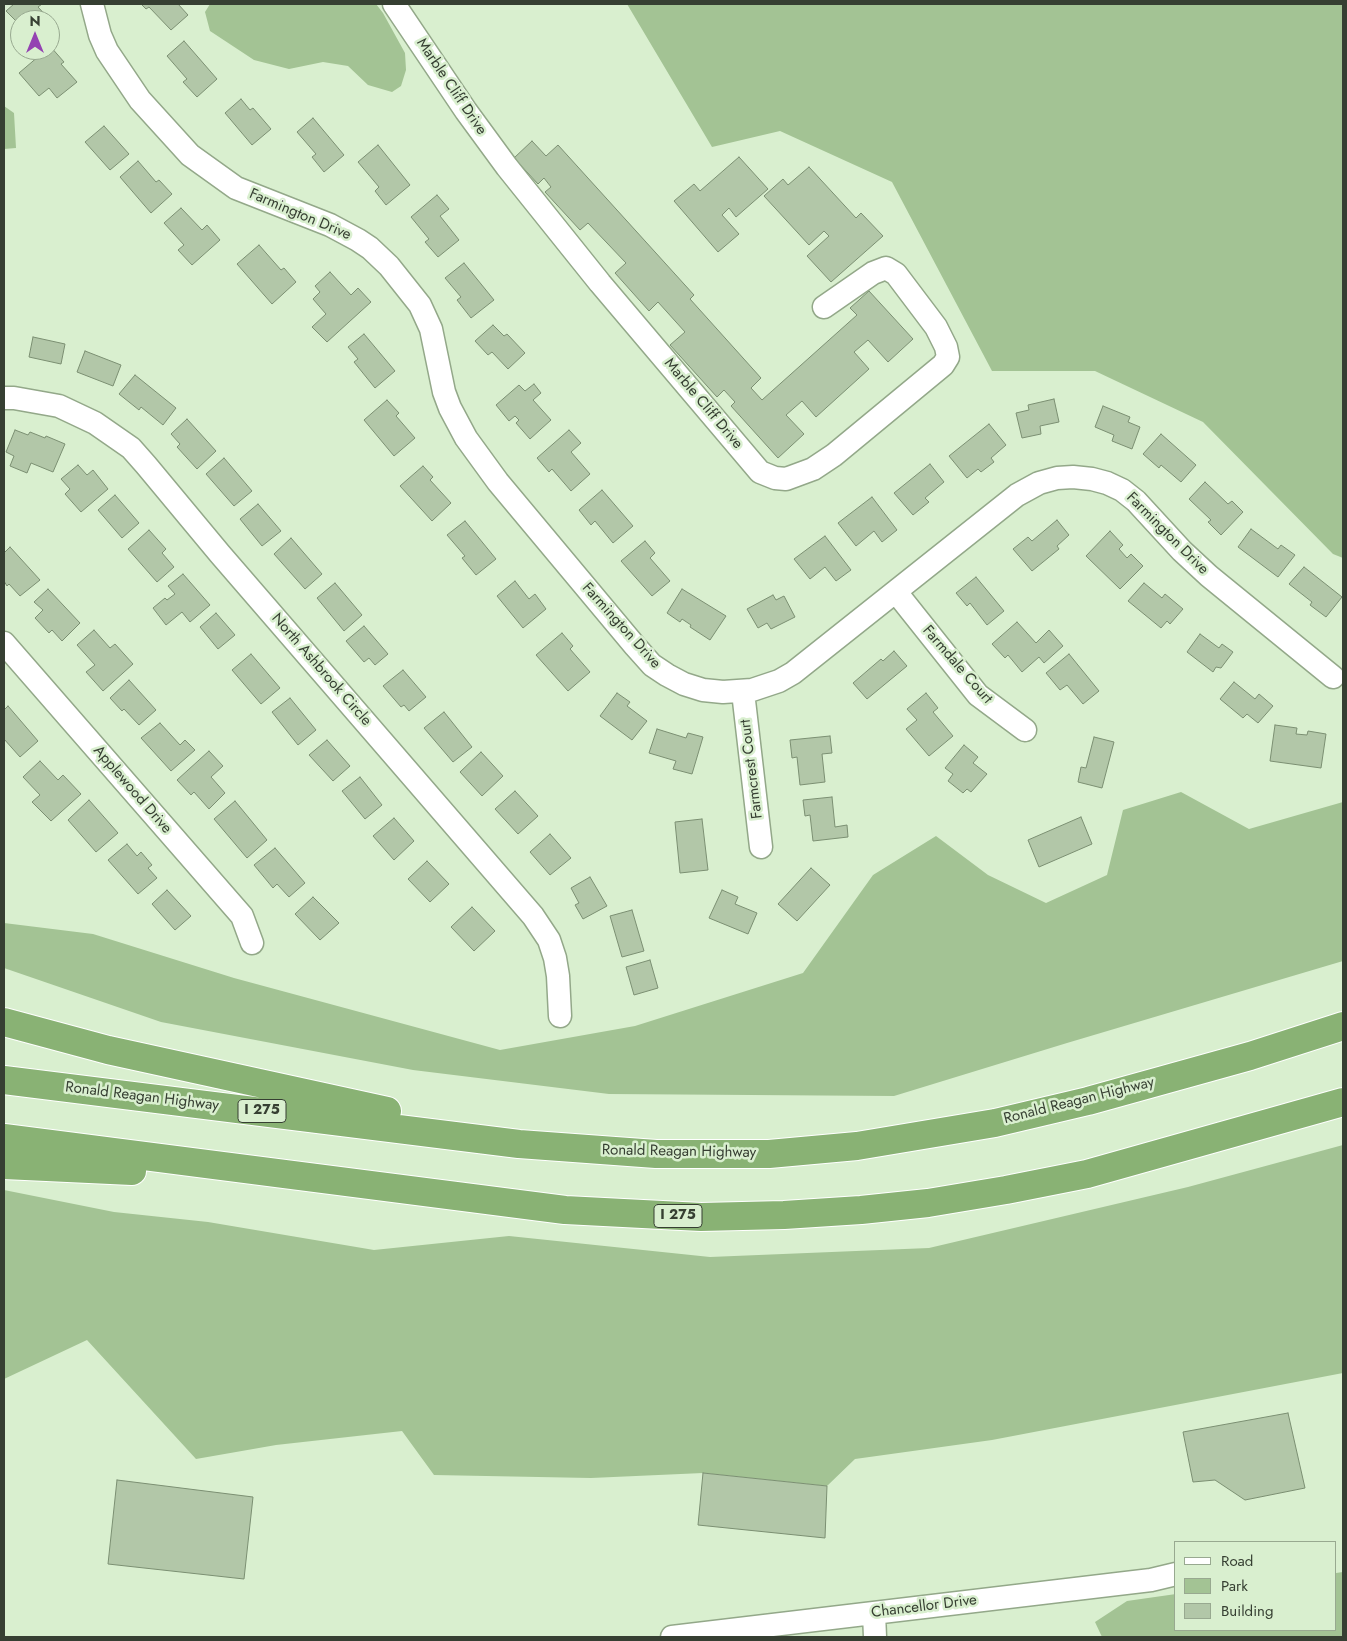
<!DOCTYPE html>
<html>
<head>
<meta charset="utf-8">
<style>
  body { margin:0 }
  #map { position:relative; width:1347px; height:1641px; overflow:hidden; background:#d9efcf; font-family:Jost,sans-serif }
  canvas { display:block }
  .frame { position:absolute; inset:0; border:5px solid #363f32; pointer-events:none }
  .legend { position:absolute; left:1174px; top:1541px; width:162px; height:90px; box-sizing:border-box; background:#d9efcf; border:1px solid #98a990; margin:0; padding:6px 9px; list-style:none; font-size:15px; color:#363f32 }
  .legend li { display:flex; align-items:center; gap:10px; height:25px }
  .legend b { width:25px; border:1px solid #98a990 }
  .north { position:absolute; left:10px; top:10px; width:50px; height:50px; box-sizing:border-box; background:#d9efcf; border:1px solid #98a990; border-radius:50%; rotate:0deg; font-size:14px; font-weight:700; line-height:20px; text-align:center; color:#363f32 }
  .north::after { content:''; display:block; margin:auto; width:18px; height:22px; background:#9443b2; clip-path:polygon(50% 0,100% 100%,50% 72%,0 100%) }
</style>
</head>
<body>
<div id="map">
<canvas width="1347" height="1641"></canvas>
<div class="frame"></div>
<ul class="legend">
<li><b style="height:6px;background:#fff"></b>Road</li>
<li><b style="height:14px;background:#a3c394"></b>Park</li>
<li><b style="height:14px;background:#b2c7a8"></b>Building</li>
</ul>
<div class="north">N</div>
</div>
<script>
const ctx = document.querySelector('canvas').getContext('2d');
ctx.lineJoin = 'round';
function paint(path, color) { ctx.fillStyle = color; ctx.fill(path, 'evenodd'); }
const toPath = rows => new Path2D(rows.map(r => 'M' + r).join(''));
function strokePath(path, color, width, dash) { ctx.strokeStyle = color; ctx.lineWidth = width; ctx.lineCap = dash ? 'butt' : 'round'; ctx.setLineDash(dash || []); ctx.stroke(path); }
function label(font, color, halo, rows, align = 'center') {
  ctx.font = font + ' Jost,sans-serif'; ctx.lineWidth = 5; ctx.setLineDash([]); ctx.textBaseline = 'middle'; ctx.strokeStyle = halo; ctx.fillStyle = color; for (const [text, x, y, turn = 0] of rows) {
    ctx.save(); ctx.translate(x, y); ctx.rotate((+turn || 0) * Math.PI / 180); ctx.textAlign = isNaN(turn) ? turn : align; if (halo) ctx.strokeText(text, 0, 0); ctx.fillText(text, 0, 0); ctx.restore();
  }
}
const green = toPath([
  [210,4,376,4,383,13,405,53,406,70,401,86,392,92,368,85,348,66,323,62,289,69,254,60,210,31,205,12],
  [627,4,1343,4,1343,558,1333,554,1203,422,1095,371,992,371,892,182,780,131,712,147],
  [4,106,14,113,16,148,4,149],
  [1181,792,1249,829,1343,802,1343,961,1067,1043,894,1096,609,1094,413,1070,161,1022,4,968,4,923,93,934,234,978,500,1050,635,1026,803,973,873,875,936,836,988,875,1046,903,1107,875,1123,810],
  [1343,1145,1343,1373,992,1440,855,1459,827,1486,703,1473,591,1478,434,1475,402,1431,276,1445,196,1459,87,1340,4,1379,4,1190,114,1212,208,1222,374,1250,509,1236,710,1257,929,1248,1188,1187],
  [1343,1572,1343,1637,1102,1637,1095,1622,1127,1601,1176,1594,1176,1630,1336,1630,1336,1573]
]);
const building = toPath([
  [14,4,42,4,38,7,50,20,20,20,20,25,6,11,14,4],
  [141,4,178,4,188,15,171,30,149,7,146,9,141,4],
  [184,41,217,79,197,97,183,82,187,79,167,56,184,41],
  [50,46,64,62,61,64,77,82,57,98,49,88,39,96,19,73,46,50,50,50,50,46],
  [241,99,250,110,253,108,271,129,252,145,225,113,241,99],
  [313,118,344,155,324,172,312,157,316,154,297,132,313,118],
  [104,126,129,154,110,170,85,142,104,126],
  [532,141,546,156,558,145,694,295,690,299,761,378,751,388,762,400,857,315,850,308,869,291,913,339,888,362,868,340,854,352,869,369,816,417,802,401,786,415,804,434,778,458,731,406,735,402,724,390,717,397,670,345,685,332,658,302,649,311,615,273,626,263,588,223,580,230,545,192,551,187,544,178,538,184,514,158,532,141],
  [378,145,410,185,386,205,375,191,379,187,358,162,378,145],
  [739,157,768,189,736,217,729,208,722,215,739,234,718,252,674,201,694,184,700,191,739,157],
  [138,161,156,182,159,180,172,194,151,213,120,177,138,161],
  [809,167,856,218,861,213,883,236,831,282,807,256,829,236,824,231,809,245,764,196,783,179,788,185,809,167],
  [437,195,449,209,440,216,459,240,438,257,425,242,429,239,411,217,437,195],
  [181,208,202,230,207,225,220,240,192,265,178,250,184,245,164,223,181,208],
  [259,245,281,270,284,268,296,282,272,304,237,264,259,245],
  [464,263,494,300,471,318,457,300,461,297,445,278,464,263],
  [330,272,351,295,358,288,371,302,327,342,312,327,326,314,313,299,320,292,315,286,330,272],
  [493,325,504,336,507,334,525,353,508,369,492,352,488,355,475,341,493,325],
  [364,334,395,371,375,388,354,362,358,359,348,347,364,334],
  [33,337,65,344,61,364,29,357,33,337],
  [85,351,121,365,113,386,77,372,85,351],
  [135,375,176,408,163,425,141,407,139,410,119,394,135,375],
  [534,384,541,393,533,400,551,420,530,439,516,423,519,420,515,416,509,421,496,405,519,385,525,391,534,384],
  [1054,399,1059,422,1040,426,1041,434,1022,438,1016,413,1029,410,1028,405,1054,399],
  [387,400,399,413,396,416,415,438,394,456,364,420,387,400],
  [1103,406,1130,417,1128,422,1140,427,1132,449,1112,441,1114,435,1095,427,1103,406],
  [187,419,216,451,197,469,177,447,180,444,171,434,187,419],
  [989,424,1006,445,991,458,994,462,981,472,978,469,967,478,949,456,989,424],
  [15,430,28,435,30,432,45,438,46,436,65,444,53,472,31,463,27,473,10,466,14,456,6,452,15,430],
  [569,430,581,443,571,452,590,474,571,491,552,469,549,472,537,458,569,430],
  [1161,434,1196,465,1181,482,1161,465,1159,468,1143,454,1161,434],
  [224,458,252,491,234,506,206,474,224,458],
  [930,464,944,482,925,498,929,502,913,515,894,493,930,464],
  [78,465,87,475,93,470,108,489,81,512,65,494,70,489,61,479,78,465],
  [423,466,433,477,430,480,451,503,432,521,400,486,423,466],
  [1205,482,1228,504,1232,501,1243,512,1221,535,1208,522,1211,520,1189,499,1205,482],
  [602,490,633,526,613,543,595,521,591,525,579,510,602,490],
  [115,495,139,523,122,538,98,510,115,495],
  [872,497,897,530,882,542,874,531,856,546,838,523,872,497],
  [258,504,281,531,262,546,240,519,258,504],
  [1057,520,1069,535,1057,546,1059,549,1032,571,1013,549,1028,537,1032,541,1057,520],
  [465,521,496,559,476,575,462,558,465,556,447,535,465,521],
  [1251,529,1278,549,1281,545,1295,555,1278,577,1238,547,1251,529],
  [149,530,166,549,162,553,174,567,157,582,128,549,149,530],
  [1110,531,1123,545,1119,549,1127,558,1131,554,1143,566,1120,589,1086,556,1110,531],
  [825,536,851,570,836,581,825,567,810,579,794,559,825,536],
  [291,538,322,574,305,589,274,554,291,538],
  [645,541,655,553,650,558,670,581,652,596,621,561,645,541],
  [10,547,40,580,20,596,9,584,7,586,4,581,4,553,10,547],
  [1304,567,1342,597,1326,617,1310,605,1312,602,1289,584,1304,567],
  [183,574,210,605,190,622,182,612,166,625,153,608,165,598,167,600,175,594,168,586,183,574],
  [976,577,1004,611,987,625,970,603,967,606,956,593,976,577],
  [515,581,529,599,535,594,546,609,523,628,497,596,515,581],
  [335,583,362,615,344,631,317,598,335,583],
  [1144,583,1162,598,1165,594,1183,609,1170,624,1167,621,1161,628,1128,601,1144,583],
  [48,589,80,623,62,641,52,630,49,633,35,618,43,610,34,602,48,589],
  [682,589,726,616,710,640,690,627,691,625,682,619,680,622,667,613,682,589],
  [773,595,776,600,784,596,795,617,771,629,767,623,758,628,747,609,773,595],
  [216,613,235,635,218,649,200,627,216,613],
  [1017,622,1036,643,1049,630,1063,646,1044,663,1039,657,1022,672,1008,655,1005,658,992,644,1017,622],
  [364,626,388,654,375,665,369,658,364,662,346,641,364,626],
  [94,630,110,648,115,644,133,664,103,691,86,672,95,665,77,645,94,630],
  [562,633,573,646,570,649,590,672,568,691,536,655,562,633],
  [1200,634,1219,648,1222,644,1233,652,1221,668,1216,667,1213,672,1187,652,1200,634],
  [894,651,907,666,867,699,853,683,881,659,883,661,894,651],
  [251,654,280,688,261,704,232,670,251,654],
  [1069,654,1099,691,1083,704,1067,685,1060,690,1046,673,1069,654],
  [403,670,426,697,409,711,404,705,401,707,383,686,403,670],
  [129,680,156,710,139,725,124,709,122,711,110,698,129,680],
  [1234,682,1255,699,1259,694,1273,706,1258,723,1247,714,1243,718,1220,699,1234,682],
  [617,693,630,702,627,706,647,721,632,740,600,716,617,693],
  [926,693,938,708,933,712,953,736,929,756,906,729,917,720,907,709,926,693],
  [290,698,316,730,298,745,272,712,290,698],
  [8,706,38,741,20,757,4,739,4,710,8,706],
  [444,712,472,747,453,762,424,728,444,712],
  [160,723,180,745,185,740,195,750,171,771,141,738,160,723],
  [1275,725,1297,728,1296,734,1307,735,1308,731,1326,734,1321,768,1270,761,1275,725],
  [657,729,686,738,688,733,703,737,692,774,673,769,676,761,649,753,657,729],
  [830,736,832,753,822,754,825,782,800,785,797,757,792,758,790,740,830,736],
  [1094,737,1114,742,1102,788,1078,782,1081,767,1086,768,1094,737],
  [327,740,350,766,333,781,309,755,327,740],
  [964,745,978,757,973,763,987,774,971,792,967,789,963,793,948,781,953,774,945,768,964,745],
  [209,751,223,766,211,777,225,793,209,809,194,792,191,795,177,780,209,751],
  [481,752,503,776,482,796,460,772,481,752],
  [40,761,58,780,63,775,81,794,51,821,32,802,40,795,23,777,40,761],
  [360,777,382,805,365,819,342,791,360,777],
  [515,791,538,816,518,834,495,809,515,791],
  [832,797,835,827,847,825,848,837,813,841,810,815,805,816,803,800,832,797],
  [89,800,118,833,96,852,68,820,89,800],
  [235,801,267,840,247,858,214,819,235,801],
  [1081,817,1092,844,1039,867,1028,840,1081,817],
  [394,818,414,841,394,860,373,836,394,818],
  [702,819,708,870,680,873,675,822,702,819],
  [550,834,571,858,550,875,530,852,550,834],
  [127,844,137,856,141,852,152,865,148,868,157,878,138,894,108,860,127,844],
  [275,848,305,883,289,897,277,884,273,888,254,865,275,848],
  [427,861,449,884,430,902,408,879,427,861],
  [811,868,830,885,797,921,778,904,811,868],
  [590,877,607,906,583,919,575,905,579,903,571,888,590,877],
  [167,890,191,916,175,930,152,904,167,890],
  [722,890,738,897,735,904,757,913,748,934,709,918,722,890],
  [313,897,339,923,320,940,295,914,313,897],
  [472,907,495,931,474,951,451,927,472,907],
  [632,910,644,951,622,957,610,916,632,910],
  [650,960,658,988,634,995,626,967,650,960],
  [1288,1413,1305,1488,1245,1500,1215,1480,1193,1482,1183,1432,1288,1413],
  [703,1473,827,1486,825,1538,698,1525,703,1473],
  [117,1480,253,1497,244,1579,108,1564,117,1480]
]);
const minor = toPath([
  [92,4,100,35,107,51,140,100,190,155,236,188,330,225,358,240,370,248,389,266,420,305,431,329,444,392,450,408,466,438,498,482,635,646,652,665,667,675,684,684,703,690,723,692,752,690,779,681,793,673,1017,495,1039,483,1057,478,1073,477,1092,479,1107,483,1122,490,1136,501,1182,551,1209,576,1333,677],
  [394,4,466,111,507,167,600,283,760,472,775,478,786,479,813,469,834,455,943,365,948,357,946,347,936,327,896,274,886,268,873,273,824,307],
  [4,398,14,398,59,406,95,423,131,448,146,465,220,554,533,916,549,940,555,958,558,976,560,1016],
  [896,592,978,695,1025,730],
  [4,643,242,916,252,943],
  [743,692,761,847],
  [874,1613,875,1637],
  [672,1637,1151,1580,1176,1574]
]);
const highway = toPath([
  [4,1022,108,1050,387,1111],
  [4,1080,519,1144,656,1154,769,1154,857,1146,995,1123,1088,1101,1250,1056,1343,1026],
  [4,1138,565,1210,701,1217,784,1215,861,1210,928,1203,1006,1190,1087,1174,1343,1102],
  [4,1165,132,1171]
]);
const shields = [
  [262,1111,48],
  [678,1216,48]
];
const shieldNames = [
  ["I 275",262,1111],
  ["I 275",678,1216]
];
const streetNames = [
  ["Marble Cliff Drive",451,87,56],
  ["Farmington Drive",300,215,23],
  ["Marble Cliff Drive",703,404,50],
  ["Farmington Drive",1167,534,45],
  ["Farmington Drive",621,626,48],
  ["Farmdale Court",957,665,49],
  ["North Ashbrook Circle",321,670,49],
  ["Farmcrest Court",752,769,-97],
  ["Applewood Drive",132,790,49],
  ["Ronald Reagan Highway",142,1097,7],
  ["Ronald Reagan Highway",1079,1101,-14],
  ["Ronald Reagan Highway",679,1152,1],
  ["Chancellor Drive",924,1607,-7]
];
paint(green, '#a3c394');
paint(building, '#b2c7a8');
strokePath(building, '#7b8f72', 1);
strokePath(minor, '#93a889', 25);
strokePath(highway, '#fff', 30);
strokePath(minor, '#fff', 22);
strokePath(highway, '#89b274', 28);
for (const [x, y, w] of shields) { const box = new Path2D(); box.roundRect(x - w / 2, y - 11.5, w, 23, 4); ctx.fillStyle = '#d9efcf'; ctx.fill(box); strokePath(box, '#363f32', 1); }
label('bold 14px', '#363f32', null, shieldNames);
label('15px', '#363f32', '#d9efcf', streetNames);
</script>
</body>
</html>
